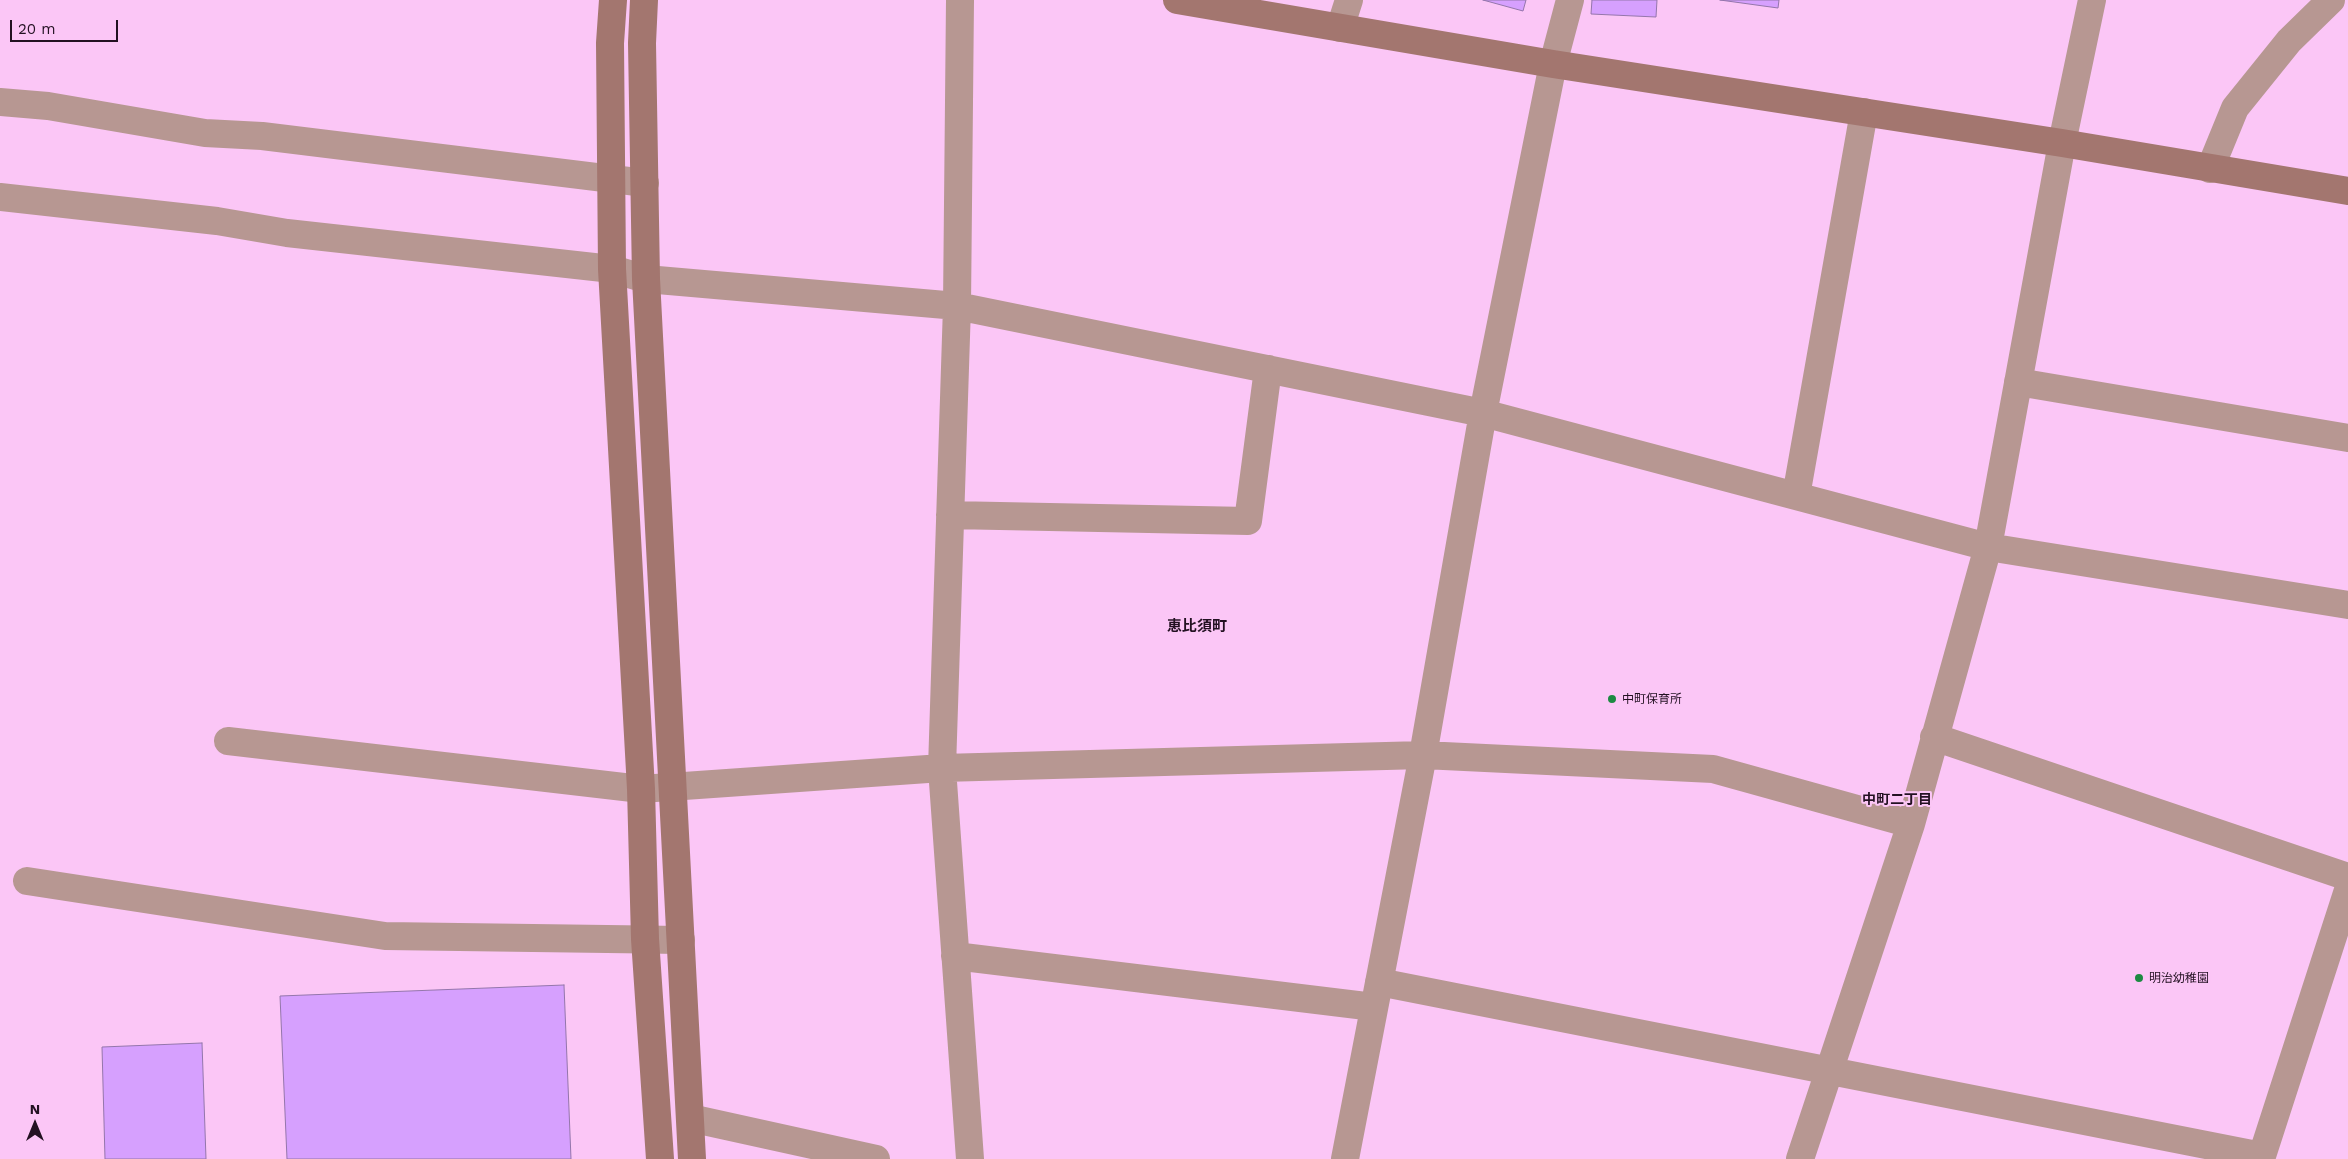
<!DOCTYPE html>
<html>
<head>
<meta charset="utf-8">
<style>
  body { margin:0 }
  #map { position:relative; width:2348px; height:1159px; overflow:hidden; background:#fbc6f6; font-family:"Work Sans",sans-serif }
  canvas { display:block }
  .north { position:absolute; left:10px; top:1099px; width:50px; height:50px; -webkit-text-stroke:4px #fbc6f6; paint-order:stroke; rotate:0deg; font-size:14px; font-weight:700; line-height:20px; text-align:center; color:#231122 }
  .north::after { content:''; display:block; margin:auto; width:18px; height:22px; background:#231122; clip-path:polygon(50% 0,100% 100%,50% 72%,0 100%) }
  .scale { position:absolute; left:10px; top:20px; width:108px; height:22px; box-sizing:border-box; border:2px solid #231122; border-top:0; padding-left:6px; font-size:15px; line-height:18px; white-space:nowrap; color:#231122; -webkit-text-stroke:4px #fbc6f6; paint-order:stroke }
</style>
</head>
<body>
<div id="map">
<canvas width="2348" height="1159"></canvas>
<div class="north">N</div>
<div class="scale">20 m</div>
</div>
<script>
const ctx = document.querySelector('canvas').getContext('2d');
ctx.lineJoin = 'round';
function paint(path, color) { ctx.fillStyle = color; ctx.fill(path, 'evenodd'); }
const toPath = rows => new Path2D(rows.map(r => 'M' + r).join(''));
function strokePath(path, color, width, dash) { ctx.strokeStyle = color; ctx.lineWidth = width; ctx.lineCap = dash ? 'butt' : 'round'; ctx.setLineDash(dash || []); ctx.stroke(path); }
function label(font, color, halo, rows, align = 'center') {
  ctx.font = font + ' "Work Sans","Noto Sans JP",sans-serif'; ctx.lineWidth = 4; ctx.setLineDash([]); ctx.textBaseline = 'middle'; ctx.strokeStyle = halo; ctx.fillStyle = color; for (const [text, x, y, turn = 0] of rows) {
    ctx.save(); ctx.translate(x, y); ctx.rotate((+turn || 0) * Math.PI / 180); ctx.textAlign = isNaN(turn) ? turn : align; if (halo) ctx.strokeText(text, 0, 0); ctx.fillText(text, 0, 0); ctx.restore();
  }
}
const building = toPath([
  [1483,0,1526,0,1523,11,1483,0],
  [1592,0,1657,0,1656,17,1591,14,1592,0],
  [1720,0,1779,0,1778,8,1720,0],
  [564,985,571,1159,287,1159,280,996,564,985],
  [202,1043,206,1159,105,1159,102,1047,202,1043]
]);
const street = toPath([
  [960,0,957,306,942,768,970,1159],
  [1340,28,1349,0],
  [0,102,48,106,205,133,262,136,645,183],
  [2210,169,2235,108,2289,41,2331,0],
  [0,197,217,221,287,233,612,269,646,279,957,306,1483,413,1988,547,2348,605],
  [2018,382,2348,438],
  [1796,496,1864,112],
  [950,515,1248,521,1268,369],
  [1934,737,2348,877],
  [228,741,641,789,942,768,1423,755,1713,769,1911,824],
  [27,881,385,936,681,940],
  [955,956,1374,1007],
  [1379,982,2262,1156],
  [690,1118,876,1159],
  [1345,1159,1423,755,1483,413,1553,64,1570,0],
  [1800,1159,1911,824,1988,547,2062,143,2092,0],
  [2261,1159,2348,890]
]);
const secondary = toPath([
  [613,0,610,43,612,269,641,789,645,939,660,1159],
  [644,0,642,43,646,279,692,1159],
  [1177,0,1553,64,2062,143,2348,191]
]);
const markers = [
  [1612,699,5,"#1c8a42"],
  [2139,978,5,"#1c8a42"]
];
const poiNames = [
  ["中町保育所",1622,699],
  ["明治幼稚園",2149,978]
];
const neighbourhoodNames = [
  ["中町二丁目",1897,800]
];
const quarterNames = [
  ["恵比須町",1197,627]
];
paint(building, '#d6a0fe');
strokePath(building, '#9476ab', 1);
strokePath(street, '#b79792', 28);
strokePath(secondary, '#a3766f', 28);
for (const [x, y, r, color] of markers) { const dot = new Path2D(); dot.arc(x, y, r, 0, 2 * Math.PI); ctx.fillStyle = color; ctx.fill(dot); strokePath(dot, '#fbc6f6', 2); }
label('12px', '#231122', '#fbc6f6', poiNames, 'left');
label('bold 14px', '#231122', '#fbc6f6', neighbourhoodNames);
label('bold 15px', '#231122', '#fbc6f6', quarterNames);
</script>
</body>
</html>
